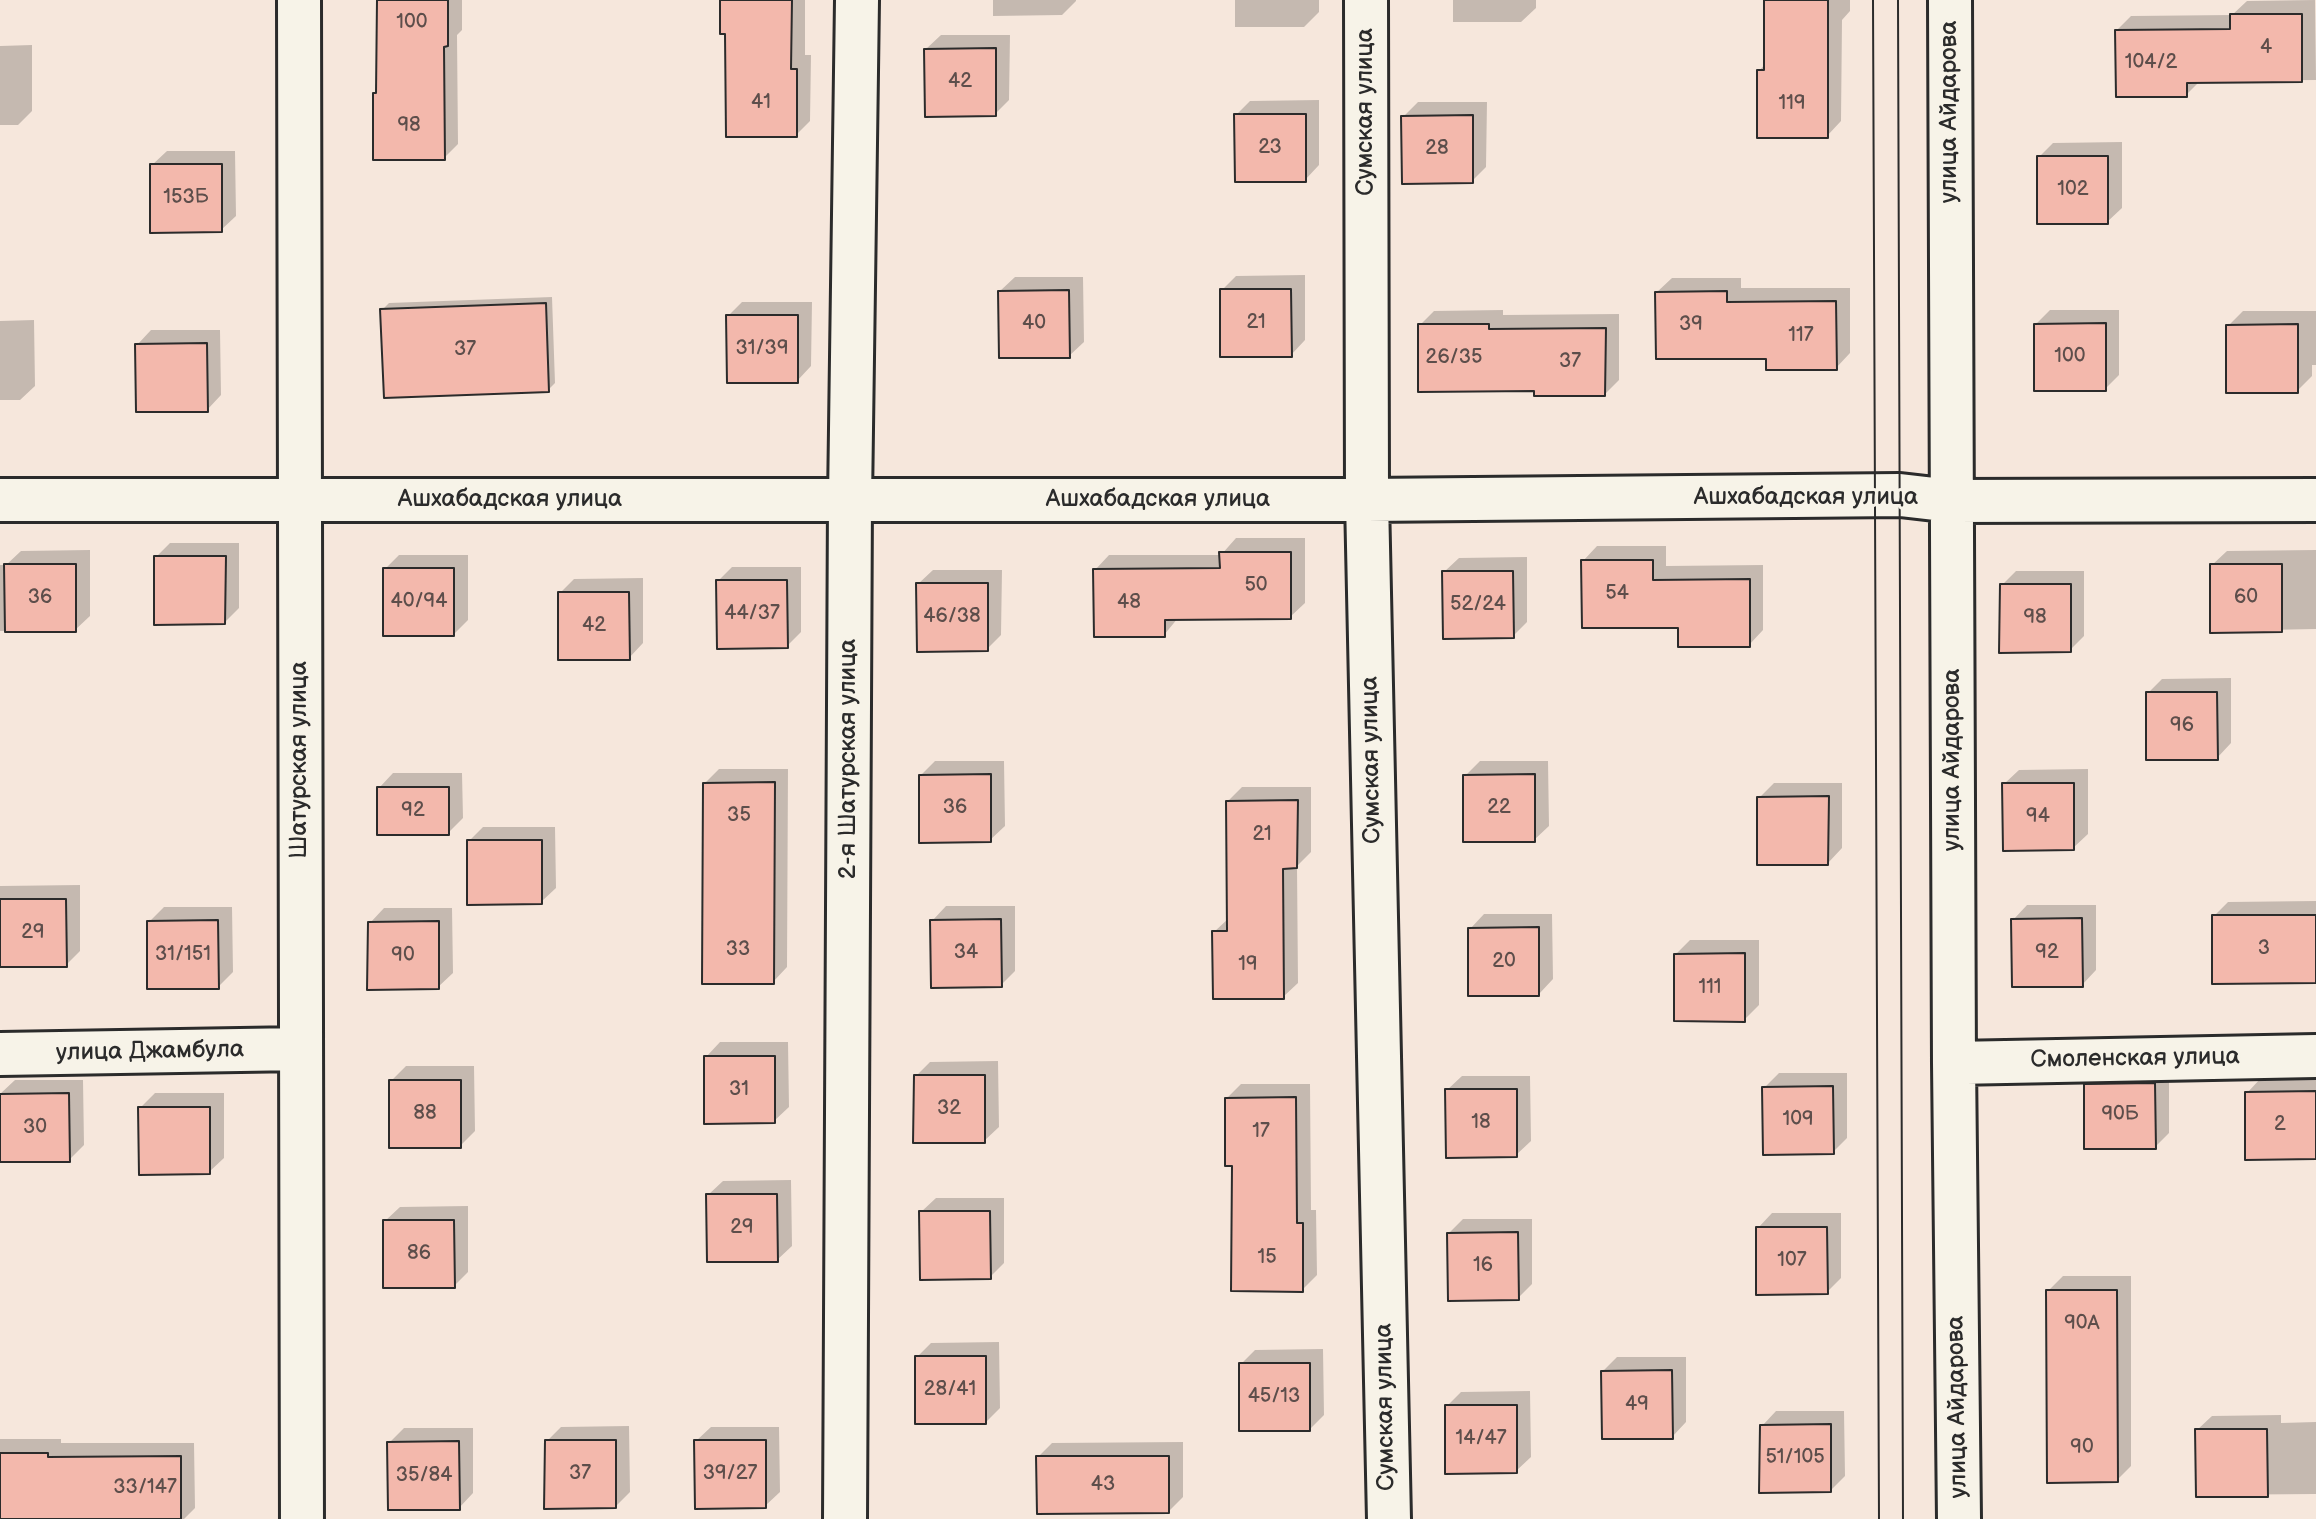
<!DOCTYPE html>
<html>
<head>
<meta charset="utf-8">
<style>
  body { margin:0 }
  canvas { display:block; background:#f6e7dc }
</style>
</head>
<body>
<canvas width="2316" height="1519"></canvas>
<script>
const ctx = document.querySelector('canvas').getContext('2d');
ctx.lineJoin = 'round';
function paint(path, color) { ctx.fillStyle = color; ctx.fill(path, 'evenodd'); }
const toPath = rows => new Path2D(rows.map(r => 'M' + r).join(''));
function strokePath(path, color, width, dash) { ctx.strokeStyle = color; ctx.lineWidth = width; ctx.lineCap = dash ? 'butt' : 'round'; ctx.setLineDash(dash || []); ctx.stroke(path); }
function label(font, color, halo, rows, align = 'center') {
  ctx.font = font + ' "Balsamiq Sans",sans-serif'; ctx.lineWidth = 6; ctx.setLineDash([]); ctx.textBaseline = 'middle'; ctx.strokeStyle = halo; ctx.fillStyle = color; for (const [text, x, y, turn = 0] of rows) {
    ctx.save(); ctx.translate(x, y); ctx.rotate((+turn || 0) * Math.PI / 180); ctx.textAlign = isNaN(turn) ? turn : align; if (halo) ctx.strokeText(text, 0, 0); ctx.fillText(text, 0, 0); ctx.restore();
  }
}
const shadow = toPath([
  [379,0,462,0,462,30,457,35,458,144,444,158,375,93,378,90],
  [722,0,805,0,805,55,811,55,810,121,796,135,727,32],
  [993,0,1076,0,1076,1,1062,15,993,16],
  [1235,0,1319,0,1319,12,1304,27,1235,27],
  [1453,0,1536,0,1536,8,1521,22,1453,22],
  [1766,0,1850,0,1850,11,1842,20,1841,121,1827,136,1759,71,1766,63],
  [2315,0,2316,80,2200,81,2186,95,2117,30,2131,16,2232,15,2247,1],
  [941,35,1010,35,1009,100,995,114,926,49],
  [32,45,32,111,18,125,0,125,0,46],
  [1319,100,1319,165,1305,180,1236,115,1250,101],
  [1418,102,1487,102,1486,167,1472,181,1403,117],
  [2122,142,2122,208,2107,222,2039,157,2053,143],
  [167,151,235,151,236,216,221,230,152,165],
  [1305,275,1305,340,1291,355,1222,290,1236,276],
  [1015,277,1083,277,1084,342,1069,356,1000,291],
  [1672,278,1741,278,1741,288,1850,288,1850,353,1836,368,1768,357,1657,292],
  [552,297,555,383,548,390,382,310,389,303],
  [742,302,812,302,811,366,797,381,728,316],
  [1503,310,1503,315,1619,314,1619,380,1605,394,1536,389,1420,325,1434,311],
  [2050,310,2119,310,2119,375,2105,389,2036,324],
  [2243,311,2316,311,2316,365,2312,365,2312,376,2297,391,2228,326],
  [34,320,35,386,20,400,0,400,0,321],
  [151,330,220,330,221,395,207,410,137,345],
  [1236,538,1305,538,1305,603,1290,617,1178,618,1164,635,1095,570,1109,555,1221,555],
  [170,543,239,543,239,608,225,622,156,557],
  [1597,546,1666,546,1666,566,1763,565,1763,630,1749,645,1680,626,1583,561],
  [90,550,90,616,75,630,0,631,0,565,6,565,21,551],
  [2316,550,2316,629,2212,631,2212,565,2227,551],
  [399,555,468,555,468,620,454,634,385,569],
  [1527,557,1527,622,1513,636,1444,572,1459,558],
  [732,567,801,567,801,632,787,646,718,581],
  [933,570,1002,570,1001,635,987,649,918,584],
  [2016,571,2084,571,2084,636,2070,650,2002,585],
  [643,578,643,643,629,658,560,593,574,579],
  [2231,678,2231,743,2217,758,2148,693,2162,679],
  [935,761,1004,761,1005,826,990,840,921,775],
  [1480,761,1548,761,1549,826,1534,840,1465,776],
  [719,769,788,769,787,967,773,982,705,783],
  [2088,769,2088,834,2073,848,2004,784,2019,770],
  [393,773,462,773,463,818,448,833,379,788],
  [1774,783,1842,783,1842,848,1828,863,1759,798],
  [1242,787,1311,787,1311,852,1297,866,1298,983,1283,997,1214,932,1229,918,1228,801],
  [483,827,555,827,556,888,541,902,469,841],
  [80,885,80,951,66,965,0,965,0,886],
  [2316,901,2316,981,2214,916,2228,902],
  [2027,905,2096,905,2096,970,2082,985,2013,920],
  [946,906,1015,906,1015,971,1001,985,932,921],
  [164,907,232,907,233,972,218,987,149,922],
  [384,908,452,908,453,973,438,987,370,923],
  [1484,914,1552,914,1553,979,1539,994,1470,929],
  [1690,940,1759,940,1759,1005,1744,1020,1676,954],
  [720,1042,788,1042,789,1107,774,1121,706,1057],
  [998,1061,999,1127,984,1141,916,1076,930,1062],
  [406,1066,474,1066,475,1131,460,1146,391,1081],
  [2169,1070,2169,1133,2155,1147,2086,1085,2100,1071],
  [1779,1073,1847,1073,1847,1138,1833,1152,1764,1088],
  [1462,1076,1530,1076,1531,1141,1516,1155,1447,1090],
  [2261,1078,2316,1078,2316,1157,2247,1093],
  [15,1080,83,1080,84,1145,69,1160,0,1094],
  [1241,1084,1310,1084,1311,1210,1316,1210,1317,1275,1302,1290,1234,1164,1227,1098],
  [155,1093,224,1093,224,1158,209,1172,140,1108],
  [791,1180,792,1246,777,1260,708,1195,723,1181],
  [936,1198,1004,1198,1004,1263,990,1277,921,1212],
  [468,1206,468,1272,454,1286,385,1221,400,1207],
  [1772,1213,1841,1213,1841,1278,1827,1292,1758,1228],
  [1463,1219,1532,1219,1532,1284,1518,1298,1449,1233],
  [2063,1276,2131,1276,2131,1466,2117,1480,2048,1291],
  [999,1342,1000,1408,986,1422,917,1357,931,1343],
  [1323,1349,1324,1415,1310,1429,1241,1364,1255,1350],
  [1617,1357,1686,1357,1686,1422,1672,1437,1603,1371],
  [1530,1391,1531,1457,1516,1471,1447,1406,1461,1392],
  [1776,1411,1844,1411,1845,1476,1831,1490,1762,1426],
  [2281,1415,2281,1423,2316,1422,2316,1494,2198,1495,2197,1430,2212,1416],
  [629,1426,630,1492,616,1506,547,1441,561,1427],
  [711,1427,779,1427,780,1492,765,1506,696,1441],
  [404,1428,473,1428,473,1493,459,1508,389,1443],
  [0,1439,61,1439,61,1443,194,1443,195,1508,184,1519,0,1518],
  [1183,1442,1183,1497,1169,1511,1038,1457,1052,1443]
]);
const building = toPath([
  [377,0,448,0,448,46,444,47,445,160,373,160,373,93,376,93,377,0],
  [720,0,792,0,791,69,797,69,797,137,726,137,725,34,720,34,720,0],
  [1764,0,1828,0,1828,138,1757,138,1757,70,1764,70,1764,0],
  [2230,14,2302,14,2302,82,2187,83,2187,97,2116,97,2115,30,2230,29,2230,14],
  [996,48,996,116,925,117,924,49,996,48],
  [1234,114,1306,114,1306,182,1235,182,1234,114],
  [1473,115,1473,183,1402,184,1401,116,1473,115],
  [2037,156,2108,156,2108,224,2037,224,2037,156],
  [150,164,222,164,222,232,150,233,150,164],
  [1220,289,1291,289,1292,357,1220,357,1220,289],
  [1069,290,1070,358,999,358,998,291,1069,290],
  [1727,291,1727,302,1836,301,1837,370,1766,370,1766,359,1656,359,1655,292,1727,291],
  [546,303,549,392,384,398,380,309,546,303],
  [726,315,798,315,798,383,727,383,726,315],
  [2106,323,2106,391,2034,391,2034,324,2106,323],
  [1418,324,1489,324,1489,329,1606,328,1605,396,1534,396,1534,391,1418,392,1418,324],
  [2298,324,2298,393,2226,393,2226,325,2298,324],
  [207,343,208,412,136,412,135,344,207,343],
  [1219,552,1291,552,1291,619,1165,620,1165,637,1094,637,1093,569,1220,568,1219,552],
  [154,556,226,556,225,624,154,625,154,556],
  [1581,560,1653,560,1653,580,1750,579,1750,647,1678,647,1678,628,1582,628,1581,560],
  [4,564,76,564,76,632,5,632,4,564],
  [2210,564,2282,564,2282,632,2210,633,2210,564],
  [383,568,454,568,454,636,383,636,383,568],
  [1442,571,1513,571,1514,638,1443,639,1442,571],
  [716,580,787,580,788,648,717,649,716,580],
  [916,583,988,583,988,651,917,652,916,583],
  [2000,584,2071,584,2071,652,1999,653,2000,584],
  [558,592,629,592,630,660,558,660,558,592],
  [2146,692,2217,692,2218,760,2146,760,2146,692],
  [991,774,991,842,919,843,919,775,991,774],
  [1535,774,1535,842,1463,842,1463,775,1535,774],
  [775,782,774,984,702,984,703,783,775,782],
  [2002,783,2074,783,2074,850,2003,851,2002,783],
  [377,787,449,787,449,835,377,835,377,787],
  [1829,796,1828,865,1757,865,1757,797,1829,796],
  [1298,800,1297,868,1283,869,1284,999,1213,999,1212,931,1227,931,1226,801,1298,800],
  [467,840,542,840,542,904,467,905,467,840],
  [0,899,66,899,67,967,0,967,0,899],
  [2212,915,2316,915,2316,983,2212,984,2212,915],
  [2082,918,2083,987,2012,987,2011,919,2082,918],
  [1001,919,1002,987,931,988,930,920,1001,919],
  [218,920,219,989,147,989,147,921,218,920],
  [439,921,439,989,367,990,368,922,439,921],
  [1539,927,1539,996,1468,996,1468,928,1539,927],
  [1745,953,1745,1022,1674,1021,1674,954,1745,953],
  [704,1056,775,1056,775,1123,704,1124,704,1056],
  [914,1075,985,1075,985,1143,913,1143,914,1075],
  [389,1080,461,1080,461,1148,389,1148,389,1080],
  [2155,1083,2156,1149,2084,1149,2084,1084,2155,1083],
  [1833,1086,1834,1154,1763,1155,1762,1087,1833,1086],
  [1445,1089,1517,1089,1517,1157,1446,1158,1445,1089],
  [2316,1091,2316,1159,2245,1160,2245,1092,2316,1091],
  [69,1093,70,1162,0,1162,0,1094,69,1093],
  [1296,1097,1297,1223,1303,1223,1303,1292,1231,1291,1232,1166,1225,1166,1225,1098,1296,1097],
  [138,1107,210,1107,210,1174,139,1175,138,1107],
  [706,1194,777,1194,778,1262,707,1262,706,1194],
  [919,1211,990,1211,991,1279,920,1280,919,1211],
  [383,1220,454,1220,455,1288,383,1288,383,1220],
  [1756,1227,1827,1227,1828,1294,1756,1295,1756,1227],
  [1518,1232,1519,1300,1448,1301,1447,1233,1518,1232],
  [2046,1290,2117,1290,2118,1482,2047,1483,2046,1290],
  [915,1356,986,1356,986,1424,915,1424,915,1356],
  [1239,1363,1310,1363,1310,1431,1239,1431,1239,1363],
  [1672,1370,1673,1439,1602,1439,1601,1371,1672,1370],
  [1445,1405,1517,1405,1517,1473,1445,1474,1445,1405],
  [1831,1424,1831,1492,1759,1493,1760,1425,1831,1424],
  [2195,1429,2267,1429,2268,1497,2196,1497,2195,1429],
  [545,1440,616,1440,616,1508,544,1509,545,1440],
  [694,1440,766,1440,766,1508,695,1509,694,1440],
  [459,1441,460,1510,388,1510,387,1442,459,1441],
  [0,1453,48,1453,48,1457,181,1456,181,1519,0,1519,0,1453],
  [1036,1456,1169,1456,1169,1513,1037,1514,1036,1456]
]);
const minor = toPath([
  [299,0,302,1519],
  [1366,0,1367,500,1389,1519],
  [1950,0,1954,1063,1959,1519],
  [0,500,1367,500,1900,495,1952,501,2316,500],
  [0,1054,300,1049],
  [1954,1063,2316,1056],
  [845,1519,850,500,857,0]
]);
const tram = toPath([
  [1873,0,1879,1519],
  [1898,0,1903,1519]
]);
const numberNames = [
  ["100",412,23],
  ["4",2266,48],
  ["104/2",2151,63],
  ["42",960,82],
  ["41",761,103],
  ["119",1792,104],
  ["98",409,126],
  ["23",1270,148],
  ["28",1437,149],
  ["102",2073,190],
  ["153Б",186,198],
  ["21",1256,323],
  ["40",1034,324],
  ["39",1691,325],
  ["117",1801,336],
  ["31/39",762,349],
  ["37",465,350],
  ["100",2070,357],
  ["26/35",1454,358],
  ["37",1570,362],
  ["50",1256,586],
  ["54",1617,594],
  ["36",40,598],
  ["60",2246,598],
  ["40/94",419,602],
  ["48",1129,603],
  ["52/24",1478,605],
  ["44/37",752,614],
  ["46/38",952,617],
  ["98",2035,618],
  ["42",594,626],
  ["96",2182,726],
  ["36",955,808],
  ["22",1499,808],
  ["92",413,811],
  ["35",739,816],
  ["94",2038,817],
  ["21",1262,835],
  ["29",33,933],
  ["3",2264,949],
  ["33",738,950],
  ["34",966,953],
  ["92",2047,953],
  ["31/151",183,955],
  ["90",403,956],
  ["20",1504,962],
  ["19",1248,965],
  ["111",1710,988],
  ["31",739,1090],
  ["32",949,1109],
  ["88",425,1114],
  ["90Б",2120,1115],
  ["109",1798,1120],
  ["18",1481,1123],
  ["2",2280,1125],
  ["30",35,1128],
  ["17",1261,1132],
  ["29",742,1228],
  ["86",419,1254],
  ["15",1267,1258],
  ["107",1792,1261],
  ["16",1483,1266],
  ["90А",2082,1324],
  ["28/41",950,1390],
  ["45/13",1274,1397],
  ["49",1637,1405],
  ["14/47",1481,1439],
  ["90",2082,1448],
  ["51/105",1795,1458],
  ["37",580,1474],
  ["39/27",730,1474],
  ["35/84",424,1476],
  ["43",1103,1485],
  ["33/147",145,1488]
];
const streetNames = [
  ["Сумская улица",1366,112,-90],
  ["улица Айдарова",1950,112,-90],
  ["Ашхабадская улица",1806,498],
  ["Ашхабадская улица",510,500],
  ["Ашхабадская улица",1158,500],
  ["2-я Шатурская улица",849,759,-90],
  ["Шатурская улица",300,760,-90],
  ["Сумская улица",1372,760,-91],
  ["улица Айдарова",1953,760,-90],
  ["улица Джамбула",150,1052,-1],
  ["Смоленская улица",2135,1059,-1],
  ["Сумская улица",1386,1407,-91],
  ["улица Айдарова",1958,1407,-91]
];
paint(shadow, '#0003');
paint(building, '#f3b8ac');
strokePath(building, '#2b2b2b', 2);
strokePath(minor, '#2b2b2b', 48);
strokePath(minor, '#f7f3e8', 42);
strokePath(tram, '#2b2b2b', 2);
label('20px', '#5d4e4b', null, numberNames);
label('24px', '#2b2b2b', '#f7f3e8', streetNames);
</script>
</body>
</html>
